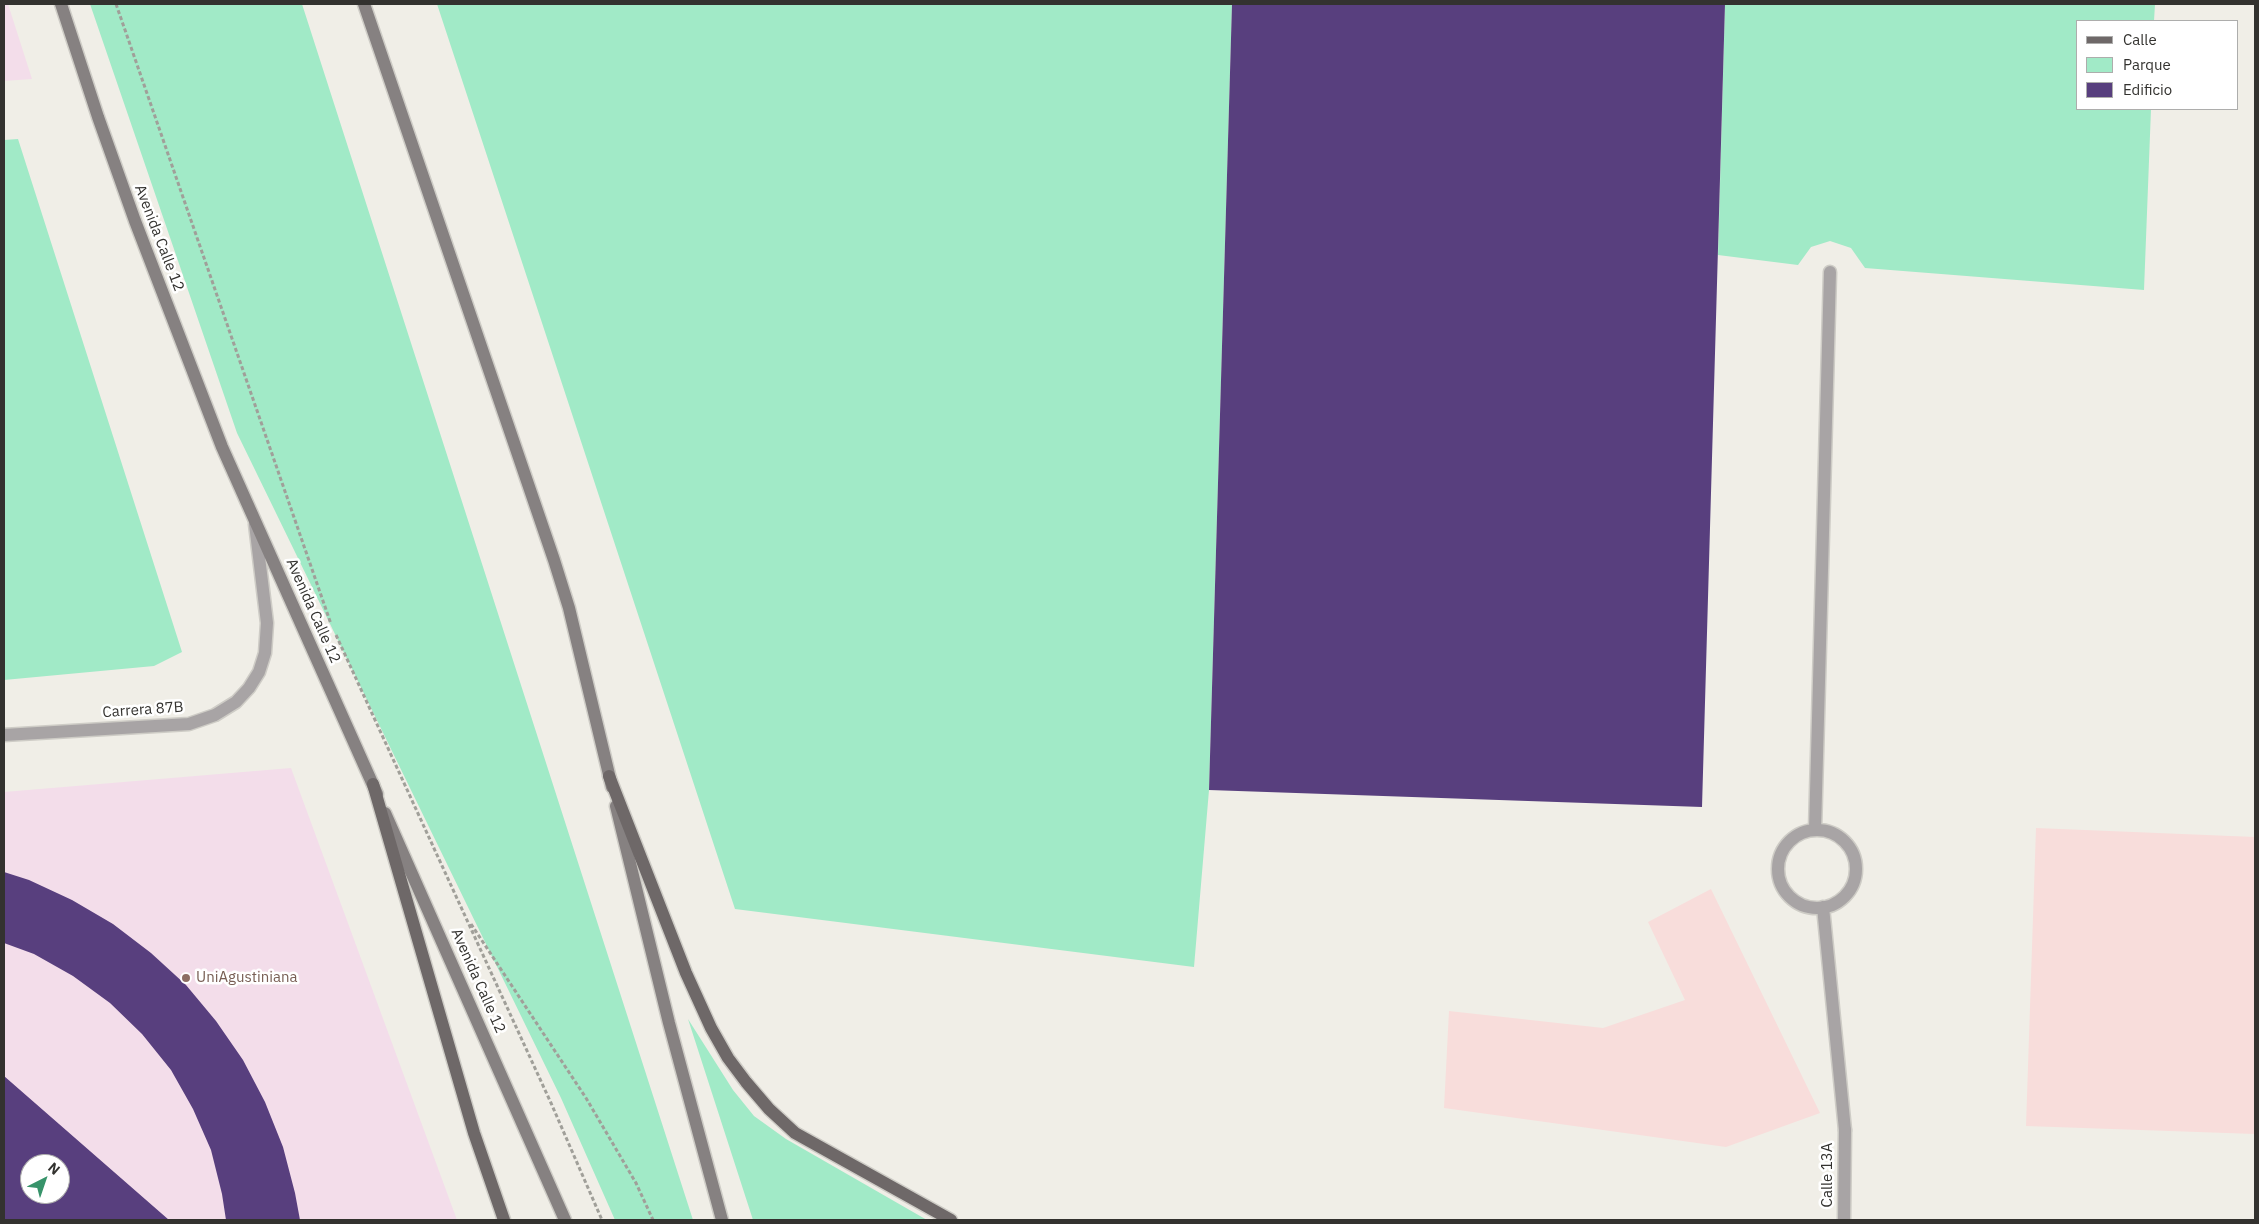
<!DOCTYPE html>
<html>
<head>
<meta charset="utf-8">
<style>
  body { margin:0 }
  #map { position:relative; width:2259px; height:1224px; overflow:hidden; background:#f0eee7; font-family:"IBM Plex Sans",sans-serif }
  canvas { display:block }
  .frame { position:absolute; inset:0; border:5px solid #33322f; pointer-events:none }
  .legend { position:absolute; left:2076px; top:20px; width:162px; height:90px; box-sizing:border-box; background:#fff; border:1px solid #adadac; margin:0; padding:6px 9px; list-style:none; font-size:15px; color:#33322f }
  .legend li { display:flex; align-items:center; gap:10px; height:25px }
  .legend b { width:25px; border:1px solid #adadac }
  .north { position:absolute; left:20px; top:1154px; width:50px; height:50px; box-sizing:border-box; background:#fff; border:1px solid #adadac; border-radius:50%; rotate:41deg; font-size:14px; font-weight:700; line-height:20px; text-align:center; color:#33322f }
  .north::after { content:''; display:block; margin:auto; width:18px; height:22px; background:#37936a; clip-path:polygon(50% 0,100% 100%,50% 72%,0 100%) }
</style>
</head>
<body>
<div id="map">
<canvas width="2259" height="1224"></canvas>
<div class="frame"></div>
<ul class="legend">
<li><b style="height:6px;background:#6e6868"></b>Calle</li>
<li><b style="height:14px;background:#a1eac7"></b>Parque</li>
<li><b style="height:14px;background:#583f7e"></b>Edificio</li>
</ul>
<div class="north">N</div>
</div>
<script>
const ctx = document.querySelector('canvas').getContext('2d');
ctx.lineJoin = 'round';
function paint(path, color) { ctx.fillStyle = color; ctx.fill(path, 'evenodd'); }
const toPath = rows => new Path2D(rows.map(r => 'M' + r).join(''));
function strokePath(path, color, width, dash) { ctx.strokeStyle = color; ctx.lineWidth = width; ctx.lineCap = dash ? 'butt' : 'round'; ctx.setLineDash(dash || []); ctx.stroke(path); }
function label(font, color, halo, rows, align = 'center') {
  ctx.font = font + ' "IBM Plex Sans",sans-serif'; ctx.lineWidth = 5; ctx.setLineDash([]); ctx.textBaseline = 'middle'; ctx.strokeStyle = halo; ctx.fillStyle = color; for (const [text, x, y, turn = 0] of rows) {
    ctx.save(); ctx.translate(x, y); ctx.rotate((+turn || 0) * Math.PI / 180); ctx.textAlign = isNaN(turn) ? turn : align; if (halo) ctx.strokeText(text, 0, 0); ctx.fillText(text, 0, 0); ctx.restore();
  }
}
const commercial = toPath([
  [2036,828,2255,837,2255,1134,2026,1126],
  [1711,889,1820,1113,1726,1147,1444,1108,1449,1011,1603,1028,1685,1000,1648,922]
]);
const education = toPath([
  [4,4,8,4,32,79,4,81],
  [291,768,457,1220,4,1220,4,792],
  [30,1164,60,1164,60,1194,30,1194]
]);
const green = toPath([
  [90,4,302,4,693,1220,615,1220,561,1098,237,433],
  [437,4,1232,4,1209,790,1194,967,735,909],
  [1725,4,2155,4,2154,21,2078,21,2078,109,2151,109,2144,290,1865,268,1851,248,1830,241,1811,247,1798,265,1718,255],
  [18,139,182,652,154,666,4,680,4,140],
  [688,1019,733,1090,754,1116,786,1139,927,1220,753,1220]
]);
const building = toPath([
  [1232,4,1725,4,1702,807,1209,790],
  [4,872,29,880,72,900,113,924,151,953,186,985,216,1021,243,1060,265,1102,283,1147,295,1193,300,1220,226,1220,222,1194,211,1150,193,1109,171,1070,142,1034,110,1003,73,976,34,954,4,943],
  [4,1076,169,1220,4,1220],
  [30,1164,60,1164,60,1194,30,1194]
]);
const path = toPath([
  [116,4,331,624],
  [336,635,551,1103,602,1220],
  [471,924,586,1098,636,1183,653,1220]
]);
const lane = toPath([
  [1815,830,1830,272],
  '1778 869a39 39 0 1 1 78 0a39 39 0 1 1-78 0Z',
  [1823,907,1845,1130]
]);
const street = toPath([
  [4,735,189,724,215,715,236,702,249,688,259,672,265,653,267,623,255,524],
  [1844,1220,1845,1130]
]);
const secondary = toPath([
  [61,4,98,117,135,221,222,447,377,794],
  [364,4,554,560,569,608,612,787],
  [616,806,669,1023,722,1220],
  [385,813,565,1220]
]);
const primary = toPath([
  [609,776,686,973,711,1028,728,1058,746,1082,769,1109,795,1133,951,1220],
  [373,784,474,1133,504,1220]
]);
const markers = [
  [186,978,5,"#8d6e63"]
];
const streetNames = [
  ["Avenida Calle 12",159,238,69],
  ["Avenida Calle 12",313,611,66],
  ["Carrera 87B",143,710,-4],
  ["Avenida Calle 12",478,981,66],
  ["Calle 13A",1828,1175,-90]
];
const educationNames = [
  ["UniAgustiniana",196,978]
];
paint(commercial, '#f8dddb');
paint(education, '#f3ddea');
paint(green, '#a1eac7');
paint(building, '#583f7e');
strokePath(lane, '#ceccc6', 15);
strokePath(street, '#ceccc6', 15);
strokePath(secondary, '#ceccc6', 15);
strokePath(primary, '#ceccc6', 15);
strokePath(path, '#a09f99', 3, [4, 2.5]);
strokePath(lane, '#a8a4a5', 12);
strokePath(street, '#a8a4a5', 12);
strokePath(secondary, '#868181', 12);
strokePath(primary, '#6e6868', 12);
for (const [x, y, r, color] of markers) { const dot = new Path2D(); dot.arc(x, y, r, 0, 2 * Math.PI); ctx.fillStyle = color; ctx.fill(dot); strokePath(dot, '#fff', 2); }
label('15px', '#33322f', '#fff', streetNames);
label('15px', '#785e54', '#fff', educationNames, 'left');
</script>
</body>
</html>
